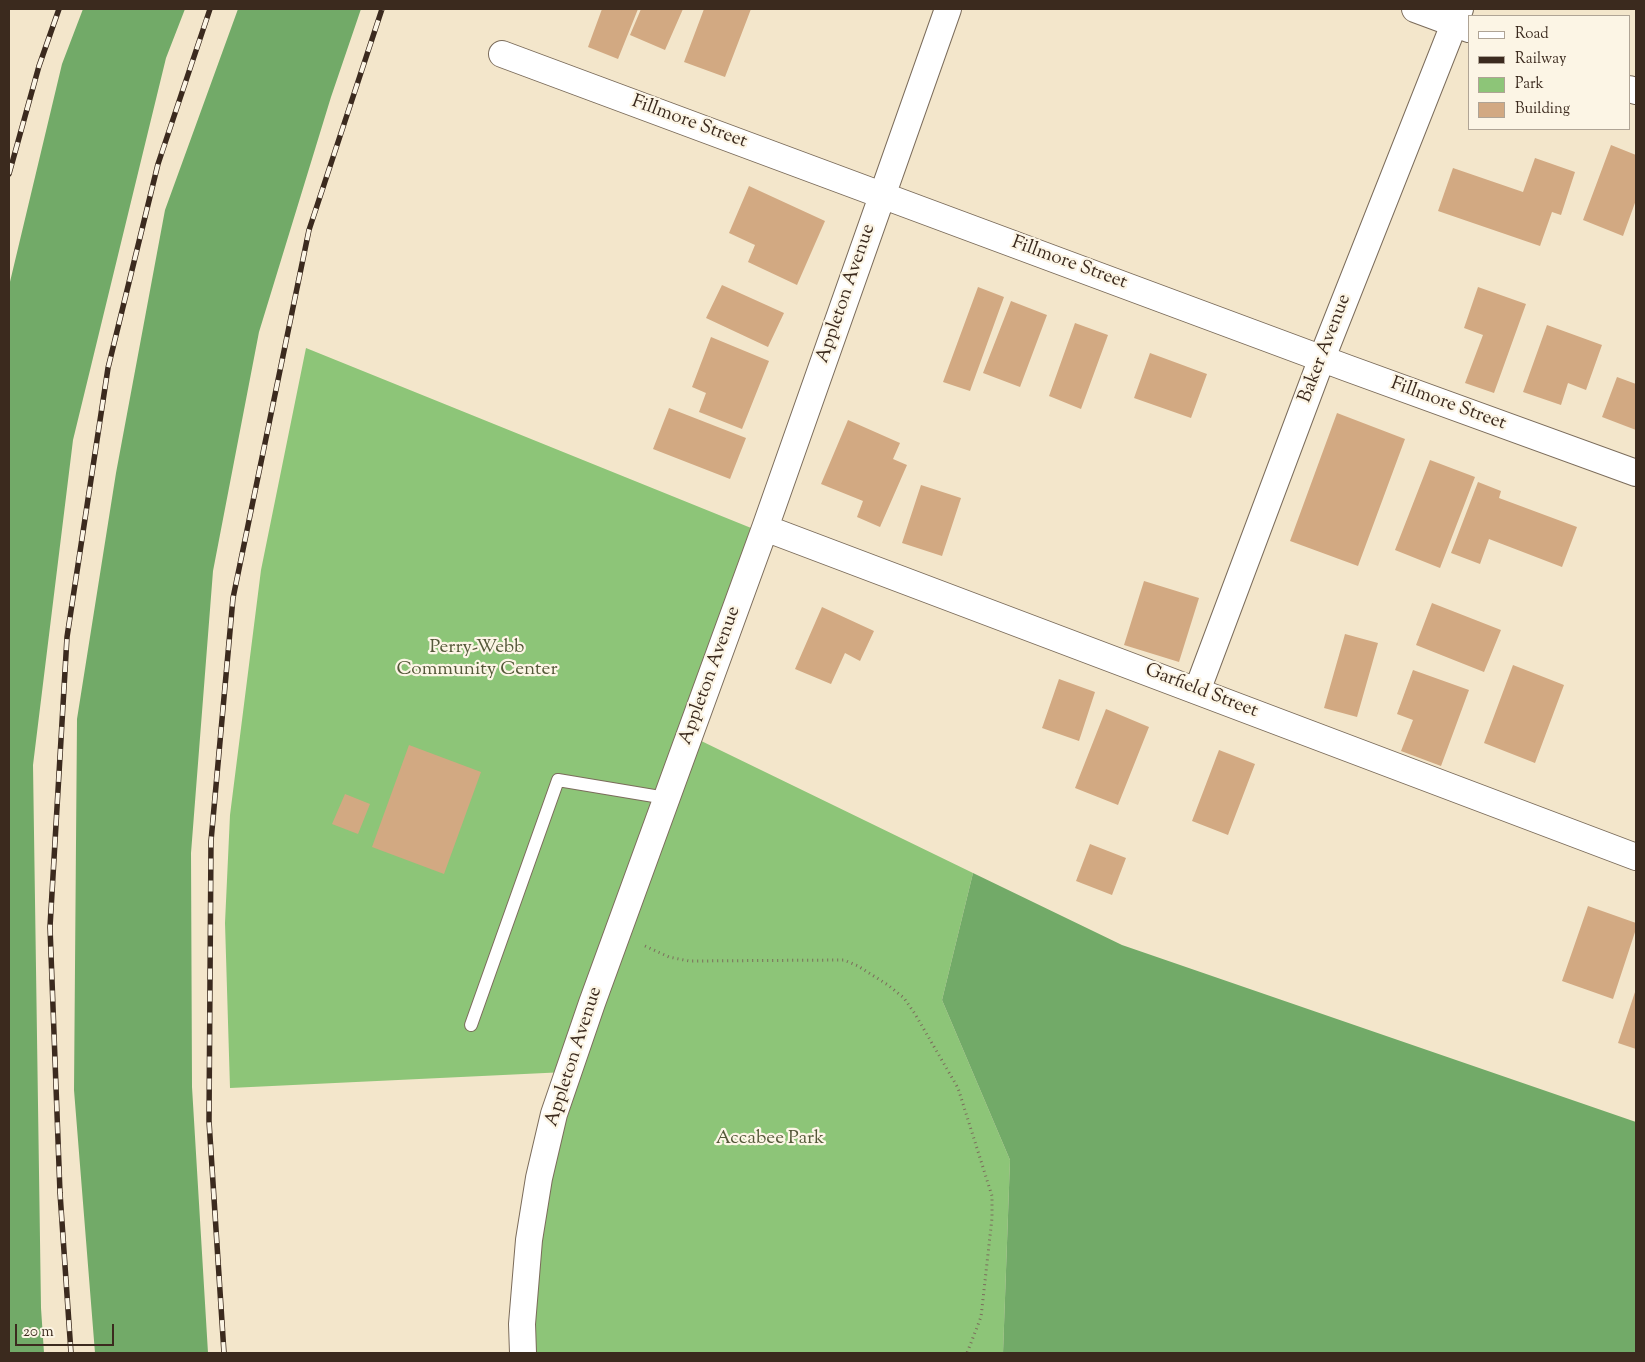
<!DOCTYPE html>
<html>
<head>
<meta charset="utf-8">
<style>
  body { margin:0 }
  #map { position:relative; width:1645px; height:1362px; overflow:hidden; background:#f3e6cb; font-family:"Sorts Mill Goudy",serif }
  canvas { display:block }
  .frame { position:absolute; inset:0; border:10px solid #3b2a1e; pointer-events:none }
  .legend { position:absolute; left:1468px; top:15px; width:162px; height:115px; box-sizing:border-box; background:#fcf5e5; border:1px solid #afa495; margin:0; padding:6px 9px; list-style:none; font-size:15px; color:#3b2a1e }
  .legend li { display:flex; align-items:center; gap:10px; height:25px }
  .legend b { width:25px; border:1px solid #afa495 }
  .scale { position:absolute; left:15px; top:1324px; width:99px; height:22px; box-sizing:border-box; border:2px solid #3b2a1e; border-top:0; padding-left:6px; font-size:15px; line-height:18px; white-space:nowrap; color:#3b2a1e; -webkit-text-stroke:4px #fcf5e5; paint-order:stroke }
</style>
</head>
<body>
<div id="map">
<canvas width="1645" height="1362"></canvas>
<div class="frame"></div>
<ul class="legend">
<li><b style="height:6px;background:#fff"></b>Road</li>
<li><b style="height:6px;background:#3b2a1e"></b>Railway</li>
<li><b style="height:14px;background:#8dc578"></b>Park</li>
<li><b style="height:14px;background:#d2a982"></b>Building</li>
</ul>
<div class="scale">20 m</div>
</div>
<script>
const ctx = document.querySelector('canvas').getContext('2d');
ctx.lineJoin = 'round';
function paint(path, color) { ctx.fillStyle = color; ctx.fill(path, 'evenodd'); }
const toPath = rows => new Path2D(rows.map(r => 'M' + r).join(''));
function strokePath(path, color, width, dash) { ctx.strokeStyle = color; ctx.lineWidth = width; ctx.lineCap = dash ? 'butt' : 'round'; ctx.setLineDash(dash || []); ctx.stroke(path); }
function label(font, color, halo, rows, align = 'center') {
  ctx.font = font + ' "Sorts Mill Goudy",serif'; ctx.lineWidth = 4.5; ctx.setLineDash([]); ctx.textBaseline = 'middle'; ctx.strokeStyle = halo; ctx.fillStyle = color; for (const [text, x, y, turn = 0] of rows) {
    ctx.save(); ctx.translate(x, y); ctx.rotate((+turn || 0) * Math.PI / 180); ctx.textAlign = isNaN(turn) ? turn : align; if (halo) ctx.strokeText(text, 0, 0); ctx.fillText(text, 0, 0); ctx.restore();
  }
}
const green = toPath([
  [306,348,761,532,566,1072,230,1088,225,923,230,815,261,570],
  [691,736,973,873,942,1000,1010,1160,1003,1353,523,1353,539,1178]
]);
const forest = toPath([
  [83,9,185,9,166,58,73,440,33,765,41,1308,44,1353,9,1353,9,286,62,64],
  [238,9,361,9,331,97,259,332,213,571,191,853,192,1087,208,1353,95,1353,74,1090,77,719,116,473,165,210],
  [973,873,1122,945,1636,1122,1636,1353,1003,1353,1010,1160,942,1000]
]);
const building = toPath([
  [602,9,638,9,618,59,588,47],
  [641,9,683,9,665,50,630,35],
  [704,9,751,9,725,77,684,62],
  [1611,145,1636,155,1636,200,1623,236,1583,220],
  [1535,158,1575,172,1561,215,1552,212,1540,246,1438,211,1453,168,1523,192],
  [749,186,825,221,797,285,748,262,755,245,729,233],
  [722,285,784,313,768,347,706,318],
  [978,287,1004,297,970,391,943,382],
  [1478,287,1526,304,1494,393,1465,383,1483,335,1464,328],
  [1011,301,1047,315,1020,387,983,373],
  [1075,323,1108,335,1081,409,1049,396],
  [1547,325,1602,345,1586,390,1568,383,1561,405,1523,392],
  [711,337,769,361,742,429,699,412,706,393,692,387],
  [1150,353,1207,374,1191,418,1134,398],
  [1617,377,1636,384,1636,430,1602,417],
  [669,408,746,438,730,479,653,449],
  [1337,413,1405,439,1358,566,1290,541],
  [848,420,900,443,893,459,907,465,880,527,857,517,863,501,821,484],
  [1430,460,1475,477,1440,568,1395,550],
  [1478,482,1501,491,1499,498,1577,527,1562,567,1489,539,1480,564,1451,553],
  [921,485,961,498,942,556,902,543],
  [1144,581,1199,598,1179,662,1124,645],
  [1432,603,1501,630,1484,672,1416,645],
  [822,607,874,631,860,661,845,653,831,684,795,669],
  [1345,634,1378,643,1357,717,1324,708],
  [1513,665,1564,685,1535,763,1484,743],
  [1413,670,1469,690,1441,766,1401,751,1413,720,1397,714],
  [1059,679,1095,692,1079,741,1042,728],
  [1106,709,1149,727,1118,805,1075,788],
  [409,745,481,772,444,874,372,847],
  [1219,750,1255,764,1228,835,1192,821],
  [345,794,370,804,358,834,332,824],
  [1090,844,1126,858,1112,895,1076,881],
  [1588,906,1636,923,1636,929,1613,999,1562,981],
  [1636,989,1636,1049,1618,1043]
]);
const path = toPath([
  [645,946,669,957,689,961,844,960,858,966,888,985,904,998,915,1014,958,1088,992,1196,992,1218,981,1317,967,1353]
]);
const service = toPath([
  [471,1025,558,780,666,798]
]);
const minor = toPath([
  [1415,9,1469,29],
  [502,54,1347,368,1636,473],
  [1629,89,1636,91],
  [765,528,1636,857],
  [1197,691,1322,358,1460,9],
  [523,1353,522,1324,529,1240,539,1178,554,1114,592,1003,765,528,948,9]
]);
const rail = toPath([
  [9,174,39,66,59,9],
  [71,1353,60,1193,50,927,67,637,108,368,158,164,210,9],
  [224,1353,209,1121,211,841,233,598,309,230,382,9]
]);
const streetNames = [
  ["Fillmore Street",689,123,20],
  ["Fillmore Street",1069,264,20],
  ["Appleton Avenue",847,294,-71],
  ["Baker Avenue",1326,349,-69],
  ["Fillmore Street",1448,405,20],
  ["Appleton Avenue",711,676,-70],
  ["Garfield Street",1201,692,21],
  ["Appleton Avenue",575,1057,-72]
];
const parkNames = [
  ["Perry-Webb",477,649],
  ["Community Center",477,671],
  ["Accabee Park",770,1140]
];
paint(green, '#8dc578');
paint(forest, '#72aa68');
paint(building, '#d2a982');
strokePath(service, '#7b6c5b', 14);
strokePath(minor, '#7b6c5b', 28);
strokePath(path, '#7b6c5b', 3, [1, 4]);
strokePath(service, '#fff', 12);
strokePath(minor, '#fff', 26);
strokePath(rail, '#3b2a1e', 5.5);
strokePath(rail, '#fcf5e5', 4, [11]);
label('19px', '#3b2a1e', '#fcf5e5', streetNames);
label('19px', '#545839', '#fcf5e5', parkNames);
</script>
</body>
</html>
